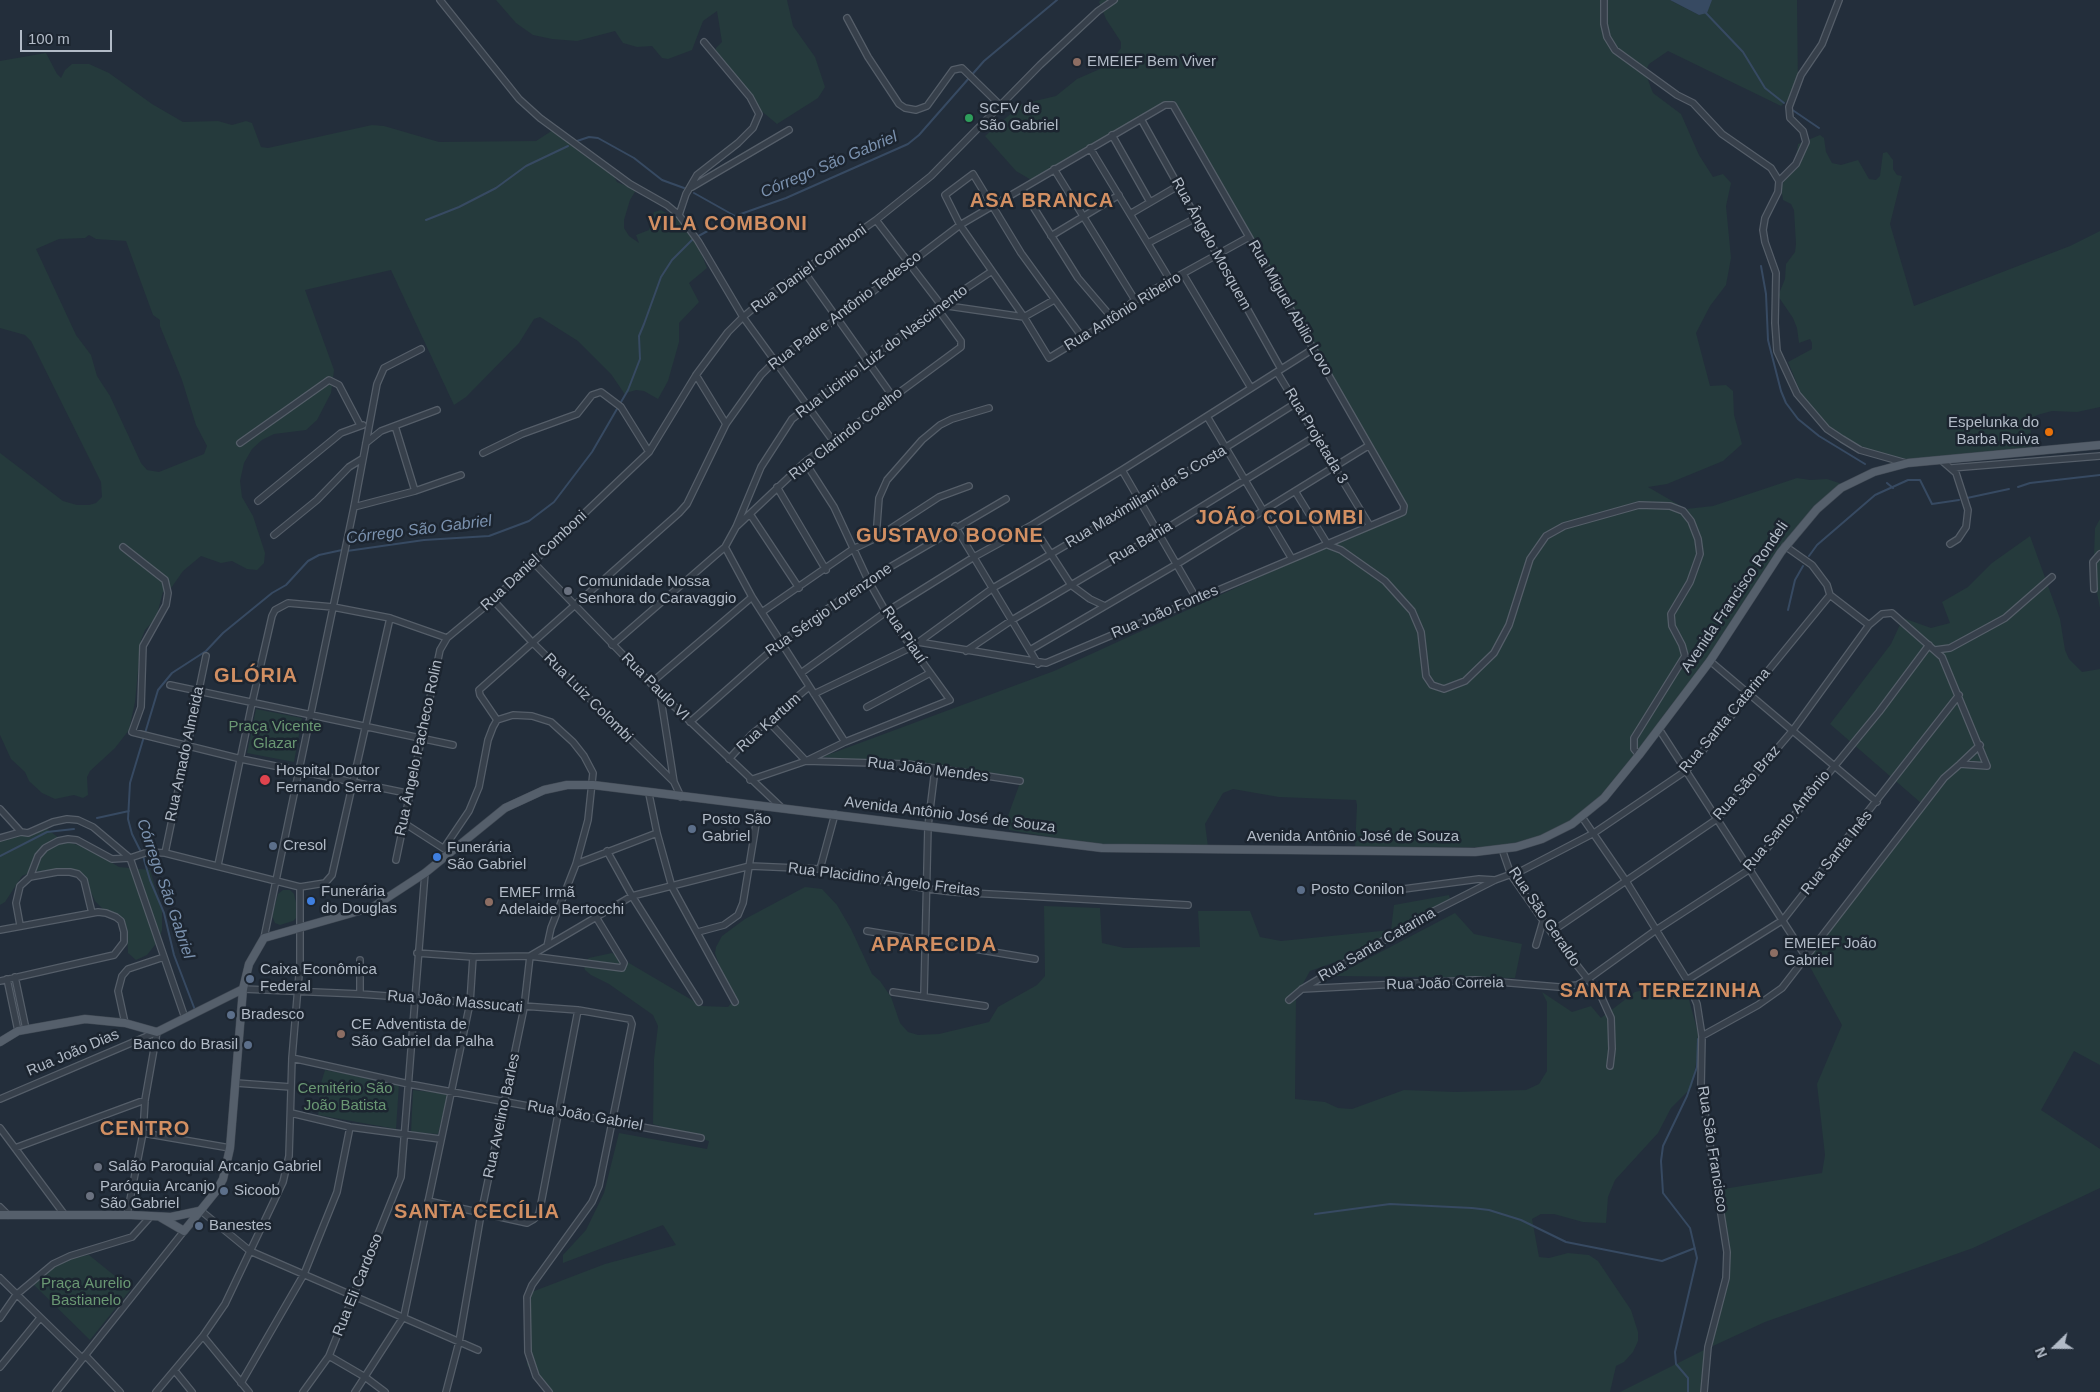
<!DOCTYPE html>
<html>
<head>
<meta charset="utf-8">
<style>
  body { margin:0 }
  #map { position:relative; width:2100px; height:1392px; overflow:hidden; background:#232e3b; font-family:Arial,sans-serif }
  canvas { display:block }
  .north { position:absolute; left:2030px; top:1322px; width:50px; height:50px; -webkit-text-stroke:4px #1c2530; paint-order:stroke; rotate:248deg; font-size:14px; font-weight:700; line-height:20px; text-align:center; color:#b2bbc7 }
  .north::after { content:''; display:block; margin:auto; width:18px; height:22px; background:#b2bbc7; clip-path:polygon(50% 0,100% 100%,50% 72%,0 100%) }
  .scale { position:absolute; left:20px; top:30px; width:92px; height:22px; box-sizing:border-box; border:2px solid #b2bbc7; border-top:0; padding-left:6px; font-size:15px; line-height:18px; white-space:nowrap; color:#b2bbc7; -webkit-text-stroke:4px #1c2530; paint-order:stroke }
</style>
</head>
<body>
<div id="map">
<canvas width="2100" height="1392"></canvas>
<div class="north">N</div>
<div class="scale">100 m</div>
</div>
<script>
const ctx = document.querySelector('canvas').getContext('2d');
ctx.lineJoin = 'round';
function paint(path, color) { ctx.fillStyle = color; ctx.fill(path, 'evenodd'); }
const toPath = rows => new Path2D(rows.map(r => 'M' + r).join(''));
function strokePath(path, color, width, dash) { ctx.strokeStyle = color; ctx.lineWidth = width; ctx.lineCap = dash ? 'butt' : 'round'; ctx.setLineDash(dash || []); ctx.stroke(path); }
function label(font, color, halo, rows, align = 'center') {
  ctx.font = font + ' Arial,sans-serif'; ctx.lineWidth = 5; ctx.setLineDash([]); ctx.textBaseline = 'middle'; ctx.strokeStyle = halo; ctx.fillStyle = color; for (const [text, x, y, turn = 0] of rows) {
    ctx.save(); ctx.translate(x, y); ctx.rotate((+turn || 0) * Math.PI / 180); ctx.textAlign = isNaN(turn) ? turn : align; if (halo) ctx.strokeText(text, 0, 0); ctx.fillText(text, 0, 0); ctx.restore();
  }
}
const green = toPath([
  [496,0,787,0,793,26,815,57,825,87,818,98,777,124,759,109,715,53,716,48,722,42,717,11,703,21,692,50,668,59,662,58,652,46,637,47,623,43,615,31,577,41,552,39,533,35,516,23],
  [1101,0,1670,0,1699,15,1712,0,1797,0,1798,91,1781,106,1668,51,1649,64,1645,72,1653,93,1681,114,1699,155,1713,177,1723,174,1731,183,1726,206,1731,258,1726,285,1710,306,1696,333,1710,386,1726,385,1733,391,1734,415,1742,444,1723,461,1667,484,1648,487,1686,509,1713,506,1797,478,1810,480,1827,479,1845,485,1810,518,1657,729,1601,797,1568,823,1540,837,1499,847,1355,849,1357,805,1356,800,1279,797,1233,789,1223,793,1205,824,1208,847,1103,846,1009,830,1008,816,1021,780,967,769,822,757,1054,671,1406,510,1174,100,1033,181,1016,171,985,136,1022,104,1056,96,1077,79,1100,69,1115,56,1121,48,1121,42,1106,19,1099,2],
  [46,53,57,74,61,78,65,70,72,64,89,64,109,73,152,104,183,122,218,121,232,125,246,121,252,123,261,147,268,148,372,125,384,126,439,142,536,141,553,130,585,156,608,166,617,182,636,190,630,200,624,220,624,228,629,236,639,243,636,235,649,230,654,212,661,210,683,222,689,235,695,238,707,268,689,283,699,302,679,323,679,342,668,381,658,399,644,391,636,390,626,393,626,396,611,374,578,341,540,317,534,319,519,343,466,397,454,405,391,270,305,290,334,370,331,393,317,420,306,430,274,434,262,440,252,449,244,463,240,481,242,497,253,516,265,553,264,563,257,570,247,569,232,561,221,563,201,556,183,571,169,591,163,592,156,618,145,630,141,640,135,702,129,730,115,748,90,771,87,777,88,795,83,798,74,795,55,799,42,793,29,781,25,772,11,759,0,735,0,453,63,501,77,505,89,505,96,503,102,497,101,482,31,341,25,335,0,328,0,61],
  [89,235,96,239,126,241,153,315,160,320,160,326,182,380,196,425,207,446,204,454,159,472,147,470,141,463,110,396,97,376,91,355,76,335,36,249,59,239,85,238],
  [1820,135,1824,138,1826,152,1832,163,1841,165,1858,160,1869,179,1876,180,1880,176,1883,153,1887,152,1893,160,1893,169,1897,175,1902,176,1890,224,1914,306,2070,246,2100,231,2100,407,2077,412,2052,411,2037,415,2030,420,2032,448,1900,462,1849,444,1836,437,1802,396,1788,362,1812,349,1812,343,1810,339,1799,343,1797,328,1793,318,1778,296,1785,279,1786,264,1795,252,1796,244,1794,210,1791,204,1783,200,1781,187,1796,158,1798,144],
  [2100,519,2100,608,2095,583,2094,557,2095,528],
  [2030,536,2060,619,2065,650,2069,659,2082,672,2100,669,2100,1065,2074,1051,2041,1110,2100,1149,2100,1188,1973,1248,1765,1322,1713,1346,1711,1338,1726,1267,1717,1190,1822,1173,1825,1155,1817,1084,1842,1025,1804,956,1868,876,1921,803,1830,724,1891,644,1903,618,1931,628,1950,623,1942,602,1968,587,1992,563],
  [256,709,302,718,294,762,247,753],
  [46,828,60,839,89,849,119,867,150,870,162,911,162,930,159,940,147,955,136,960,128,953,127,931,121,919,103,909,95,901,88,886,72,874,60,870,35,871,22,876,5,902,0,905,0,841],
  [805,887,822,889,837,905,851,929,872,974,880,981,891,997,900,1023,908,1032,918,1035,939,1034,989,1022,998,1007,1037,985,1045,976,1044,906,1100,908,1102,943,1124,948,1200,947,1198,911,1250,911,1260,937,1281,941,1391,930,1394,905,1449,895,1450,899,1404,926,1344,959,1310,971,1296,996,1295,1099,1325,1102,1338,1108,1352,1109,1404,1090,1455,1092,1526,1090,1539,1084,1547,1071,1547,1002,1542,992,1572,1012,1591,1006,1601,1018,1635,992,1682,981,1688,996,1700,1040,1692,1087,1671,1108,1658,1133,1615,1180,1608,1197,1606,1223,1583,1222,1554,1214,1541,1214,1532,1219,1539,1257,1549,1258,1568,1253,1589,1255,1598,1261,1631,1310,1638,1332,1638,1341,1633,1352,1624,1362,1616,1366,1610,1392,546,1392,527,1365,529,1293,605,1264,676,1245,663,1225,563,1263,563,1255,586,1230,604,1193,619,1133,707,1149,709,1141,653,1124,654,1059,658,1026,653,1015,609,984,591,975,585,970,583,963,589,958,612,953,702,1006,728,1007,733,1001,731,989,719,965,715,953,716,947,722,936,745,919],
  [283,890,290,890,294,894,297,907,296,918,293,921,280,925,275,923,272,916,278,894],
  [1455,913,1474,934,1522,944,1515,978,1335,976],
  [325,1070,399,1084,396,1129,318,1115,321,1097,317,1096],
  [413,1090,448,1094,438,1134,411,1132],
  [89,1255,131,1289,90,1340,33,1284,54,1265,71,1258],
  [1706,1349,1701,1392,1620,1392]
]);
const water = toPath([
  [1670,0,1712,0,1707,13,1699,15]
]);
const stream = toPath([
  [1704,11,1743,52,1765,88,1784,103],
  [1791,109,1819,128],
  [577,141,589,137,598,138,634,158,662,180,684,188],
  [694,193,735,216],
  [426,220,459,207,496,188,526,166,568,146],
  [1761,266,1766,294,1768,340,1781,391,1786,403,1798,419,1819,436,1865,464],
  [1887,483,1893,488],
  [2018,487,2030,483,2100,475],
  [1967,498,2009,489],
  [347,551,424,540,489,536,529,521,554,502,592,452,628,390,640,359,639,336,644,324,661,277,672,260,693,239,735,216,786,198,908,144,919,135,984,61,1057,0],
  [1809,556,1817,545,1875,495,1908,480,1920,480,1932,504,1959,500],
  [1788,610,1795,580,1803,566],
  [97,818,129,811],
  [141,852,132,834,128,819,130,783,158,690,172,673,206,651,223,633,272,593,286,585,308,561,319,555,342,550],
  [0,856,47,832,74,829],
  [143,856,150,880,164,913,174,955,195,1010],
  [1315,1214,1390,1204,1472,1208,1489,1210,1521,1220,1566,1242,1662,1261,1695,1248],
  [1688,1392,1688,1378,1676,1364,1675,1352,1697,1258,1690,1228,1663,1193,1661,1161,1663,1146,1687,1096,1697,1067,1698,1039]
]);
const minor = toPath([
  [440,0,519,99,540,118,630,184,667,205,679,215,698,241,743,317,833,441],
  [1604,0,1604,24,1607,37,1615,50,1677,95,1693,103,1722,134,1771,168,1779,181,1778,192,1765,218,1763,230,1765,242,1776,273,1775,323,1777,351,1797,394,1827,429,1842,439,1860,450,1906,463],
  [847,18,868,57,899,104,905,108,916,110,927,106,953,70,962,68,1001,106],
  [1141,119,1281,369],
  [1112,135,1150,202],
  [1090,148,1170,280],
  [1054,169,1135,300],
  [1779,181,1796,164,1806,142,1803,131,1790,118,1789,107,1801,75,1822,44,1839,0],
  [692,187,789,130],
  [1022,189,1078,278,1113,319],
  [1130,214,1178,186],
  [679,215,686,194,697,175,738,143,753,128,759,114,750,97,704,42],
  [876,220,941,305],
  [1051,236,1119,195],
  [1148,243,1196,218],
  [803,270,893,397],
  [1183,274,1251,388],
  [941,305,1024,317,1054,300],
  [1082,337,1021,253,973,174,945,195,960,225,1024,317,1049,358,1113,319,1135,300,1249,237],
  [1277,372,1370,526],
  [696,375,726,424],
  [1208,418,1292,559],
  [395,426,415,491],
  [240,443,329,380,339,385,360,425],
  [366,443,381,431,437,410],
  [483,453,522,434,577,414,592,395,601,392,621,407,649,452],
  [1941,460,1956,473,1968,510,1966,527,1958,539,1950,544],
  [1951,468,2100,456],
  [1122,470,1196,598],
  [777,487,826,570],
  [1295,491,1328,545,1341,550,1385,581,1412,611,1421,632,1426,676,1432,685,1444,689,1465,681,1494,653,1509,625,1530,559,1546,536,1564,526,1639,505,1670,506,1683,511,1691,521,1698,539,1700,554,1690,582,1671,614,1672,626,1682,645,1685,656,1634,738,1634,749,1639,755],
  [258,501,341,433,363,425],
  [354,507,415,491,461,475],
  [750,514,799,588],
  [1032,525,1071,585,1090,599,1105,606],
  [737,526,805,462,961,347,961,341,937,308],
  [955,526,1038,664],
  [274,535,317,500,349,467,362,459],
  [876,538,879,498,887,480,922,440,940,425,952,419,989,408],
  [1785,546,1812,565,1827,585,1830,595],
  [123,547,165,580,168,593,166,605,143,646,141,707,132,732,241,759,411,794],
  [725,547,752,597,845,742],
  [533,562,660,693,782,808],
  [2094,589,2093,562,2100,554],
  [493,600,532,642,674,782,681,797],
  [762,612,853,549,876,538,939,497,969,486],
  [612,645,725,547,736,527,761,467,792,419,941,305,992,271],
  [1030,650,1177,564,1368,446],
  [1935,650,1950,648,2005,618,2052,577],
  [966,651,1012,620,1159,533,1316,436],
  [1710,661,1877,802],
  [801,673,886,612,974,557,1032,525,1122,470,1313,349],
  [651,683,752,597],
  [170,685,453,745],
  [660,693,674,782],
  [814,694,912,647,993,588,1141,501,1296,403],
  [867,707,930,673],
  [497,720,480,695,479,690,679,513,687,504,726,424,761,375,775,361,838,318,960,225,1165,105,1173,105,1404,506,1403,512,1046,663,918,642],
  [768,721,806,761,907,764,1020,781],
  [690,722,781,642,868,580,1006,499],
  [1659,729,1806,957],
  [729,759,752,734,809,687],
  [1960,764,1980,745],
  [750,780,806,761,845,742,950,700,886,612,868,580,834,507,805,462],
  [649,794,657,833,672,887,735,1002],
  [0,809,21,832],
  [1582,817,1626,881,1687,980,1697,1004,1702,1036,1701,1087,1727,1252,1726,1278,1708,1347,1704,1392],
  [404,823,446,850],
  [0,838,21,832,28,833,53,822,67,819,78,820,93,827,130,858],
  [1502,849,1511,875,1551,932,1601,996,1611,1018,1612,1049,1610,1066],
  [607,851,632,896,699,1002],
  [165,853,206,656],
  [130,858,185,1018],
  [396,860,440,650,447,638,493,600,649,452,696,375,728,332,743,317,773,292,876,220,931,176,1040,65,1098,11,1114,0],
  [576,864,657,833],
  [218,865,252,703,272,616,275,610,288,603,333,607,390,618,447,638],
  [820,869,835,814],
  [30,877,38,856,45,848,58,841,68,839,77,840,112,859,130,858,148,852,165,853,300,887,300,963,292,1058,289,1156,283,1182,225,1304,203,1336,156,1392],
  [300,887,325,883,332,875,390,618],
  [1381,892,1479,879,1495,880],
  [20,925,16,903,20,886,30,877,57,872,70,872,78,874,84,880,92,913],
  [0,930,98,912,106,913,116,917,121,921,124,932,124,942,114,955,0,981],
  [867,931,1035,959],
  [698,932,724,925,738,915,743,903,759,806],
  [1551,932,1717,819,1793,730,1869,625,1830,595],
  [264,938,354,507,377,384,384,368,421,349],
  [1536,945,1543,921],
  [547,946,632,896,750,866,820,869,928,889,953,892,1188,905],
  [417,953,473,957,530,956,547,946,551,928,576,864,588,820,593,773,584,756,573,742,551,722,532,716,513,715,497,720,493,727,488,740,479,787,469,811,444,848],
  [15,977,26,1029],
  [7,979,18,1031],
  [1687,980,1783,920,1959,695],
  [243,989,360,994,578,1010,630,1019,632,1024,599,1186,592,1202,532,1285,527,1297,528,1352,536,1376,549,1392],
  [1302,989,1475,980,1559,987,1577,985,1588,979,1656,930,1750,869,1879,712,1929,645],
  [893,992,985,1006],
  [360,994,360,960],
  [924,995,928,826,935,769],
  [1289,1000,1302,989,1426,915,1495,880,1523,870,1594,833,1687,770,1830,595],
  [125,1023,118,991,122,976,128,969,164,957],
  [1702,1036,1758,1005,1782,988,1944,778,1960,764,1987,766,1942,657,1892,613,1882,614,1869,625],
  [292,1058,409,1084,701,1138],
  [236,1083,291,1087],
  [0,1099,157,1032],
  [291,1113,350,1127,440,1139],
  [0,1128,64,1214],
  [143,1133,230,1148],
  [15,1148,145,1100],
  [428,1201,527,1223,534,1219,539,1214,578,1010],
  [0,1207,8,1215],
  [200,1210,250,1251,478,1350],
  [127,1215,143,1133,145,1100,157,1032],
  [0,1278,82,1358],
  [0,1318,16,1295,53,1264,70,1256,132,1237,150,1217],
  [203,1336,249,1392],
  [85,1355,120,1392],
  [329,1356,365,1377,385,1392],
  [0,1367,40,1318],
  [175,1371,192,1392],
  [241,1383,304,1274,337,1192,350,1127],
  [56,1392,184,1231],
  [303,1392,329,1356,401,1177,425,873],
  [355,1392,404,1316,470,1003,473,957],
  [446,1392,459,1342,481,1214,524,1008,530,956,622,968,624,963,596,917]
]);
const major = toPath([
  [0,1042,18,1031,85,1019,125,1023,157,1032,243,989],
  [0,1215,131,1215,171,1217,199,1211],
  [160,1217,184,1231,217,1190,223,1179,230,1148,243,989,249,964,264,938,373,907,425,873,505,808,544,790,567,785,593,785,1102,848,1475,852,1516,847,1542,839,1572,824,1604,798,1639,755,1710,661,1781,552,1817,509,1841,488,1874,472,1908,463,2100,445]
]);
const markers = [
  [1077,62,5,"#8d6e63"],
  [969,118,5,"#2e9e5b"],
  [2049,432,5,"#e8710a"],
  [568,591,5,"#6b7280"],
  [265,780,6,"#e0444e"],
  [692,829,5,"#5c6f8a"],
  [273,846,5,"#5c6f8a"],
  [437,857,5,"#3f7fe0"],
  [1301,890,5,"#5c6f8a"],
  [311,901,5,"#3f7fe0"],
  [489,902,5,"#8d6e63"],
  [1774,953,5,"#8d6e63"],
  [250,979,5,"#5c6f8a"],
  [231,1015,5,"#5c6f8a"],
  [341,1034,5,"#8d6e63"],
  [248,1045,5,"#5c6f8a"],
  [98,1167,5,"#6b7280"],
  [224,1191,5,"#5c6f8a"],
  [90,1196,5,"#6b7280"],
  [199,1226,5,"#5c6f8a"]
];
const poiNames = [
  ["EMEIEF Bem Viver",1087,62],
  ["SCFV de",979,109],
  ["São Gabriel",979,126],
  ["Espelunka do",2039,423,"right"],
  ["Barba Ruiva",2039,440,"right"],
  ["Comunidade Nossa",578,582],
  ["Senhora do Caravaggio",578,599],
  ["Hospital Doutor",276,771],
  ["Fernando Serra",276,788],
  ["Posto São",702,820],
  ["Gabriel",702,837],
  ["Cresol",283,846],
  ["Funerária",447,848],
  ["São Gabriel",447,865],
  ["Posto Conilon",1311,890],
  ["Funerária",321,892],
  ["do Douglas",321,909],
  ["EMEF Irmã",499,893],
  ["Adelaide Bertocchi",499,910],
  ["EMEIEF João",1784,944],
  ["Gabriel",1784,961],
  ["Caixa Econômica",260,970],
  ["Federal",260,987],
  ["Bradesco",241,1015],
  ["CE Adventista de",351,1025],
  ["São Gabriel da Palha",351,1042],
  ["Banco do Brasil",238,1045,"right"],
  ["Salão Paroquial Arcanjo Gabriel",108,1167],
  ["Paróquia Arcanjo",100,1187],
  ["São Gabriel",100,1204],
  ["Sicoob",234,1191],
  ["Banestes",209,1226]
];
const streetNames = [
  ["Rua Ângelo Mosquem",1211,244,61],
  ["Rua Daniel Comboni",809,269,-36],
  ["Rua Miguel Abilio Lovo",1290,308,60],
  ["Rua Padre Antônio Tedesco",845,311,-37],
  ["Rua Antônio Ribeiro",1123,312,-32],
  ["Rua Licinio Luiz do Nascimento",882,352,-37],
  ["Rua Clarindo Coelho",846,434,-38],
  ["Rua Projetada 3",1316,436,59],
  ["Rua Maximiliani da S Costa",1146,497,-31],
  ["Rua Bahia",1141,543,-31],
  ["Rua Daniel Comboni",534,561,-43],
  ["Avenida Francisco Rondeli",1735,597,-56],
  ["Rua Sérgio Lorenzone",829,610,-35],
  ["Rua João Fontes",1165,612,-23],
  ["Rua Piauí",904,635,55],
  ["Rua Paulo VI",655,687,45],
  ["Rua Luiz Colombi",588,698,45],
  ["Rua Santa Catarina",1725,721,-50],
  ["Rua Kartum",769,723,-42],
  ["Rua Ângelo Pacheco Rolin",419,748,-78],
  ["Rua Amado Almeida",185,754,-78],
  ["Rua João Mendes",928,770,7],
  ["Rua São Braz",1747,783,-49],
  ["Avenida Antônio José de Souza",950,815,7],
  ["Rua Santo Antônio",1787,821,-50],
  ["Avenida Antônio José de Souza",1353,837],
  ["Rua Santa Inês",1837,853,-51],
  ["Rua Placidino Ângelo Freitas",884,880,7],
  ["Rua São Geraldo",1544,917,56],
  ["Rua Santa Catarina",1377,945,-30],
  ["Rua João Correia",1445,984,-1],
  ["Rua João Massucati",455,1002,5],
  ["Rua João Dias",73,1053,-23],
  ["Rua Avelino Barles",502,1116,-78],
  ["Rua João Gabriel",585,1116,10],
  ["Rua São Francisco",1712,1149,81],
  ["Rua Eli Cardoso",358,1285,-68]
];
const parkNames = [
  ["Praça Vicente",275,727],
  ["Glazar",275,744],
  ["Cemitério São",345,1089],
  ["João Batista",345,1106],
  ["Praça Aurelio",86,1284],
  ["Bastianelo",86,1301]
];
const waterNames = [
  ["Córrego São Gabriel",829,165,-23],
  ["Córrego São Gabriel",419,530,-7],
  ["Córrego São Gabriel",165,889,71]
];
const districtNames = [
  ["ASA BRANCA",1042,201],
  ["VILA COMBONI",728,224],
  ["JOÃO COLOMBI",1280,518],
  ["GUSTAVO BOONE",950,536],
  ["GLÓRIA",256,676],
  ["APARECIDA",934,945],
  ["SANTA TEREZINHA",1661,991],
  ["CENTRO",145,1129],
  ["SANTA CECÍLIA",477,1212]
];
paint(green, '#253a3c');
paint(water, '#374a62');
strokePath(stream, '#374a62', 2);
strokePath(minor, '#555e69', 8);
strokePath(major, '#404954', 9);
strokePath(minor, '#37404b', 5.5);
strokePath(major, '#555f6b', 8);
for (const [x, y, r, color] of markers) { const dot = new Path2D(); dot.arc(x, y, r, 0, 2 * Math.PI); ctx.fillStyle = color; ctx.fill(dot); strokePath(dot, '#1c2530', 2); }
label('15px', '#b2bbc7', '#1c2530', poiNames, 'left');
label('15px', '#b2bbc7', '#1c2530', streetNames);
label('15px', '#6a9873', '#1c2530', parkNames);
label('italic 16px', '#7b92af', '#1c2530', waterNames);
ctx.letterSpacing = '1px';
label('bold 20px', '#d28f62', '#1c2530', districtNames);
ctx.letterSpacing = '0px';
</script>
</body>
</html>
